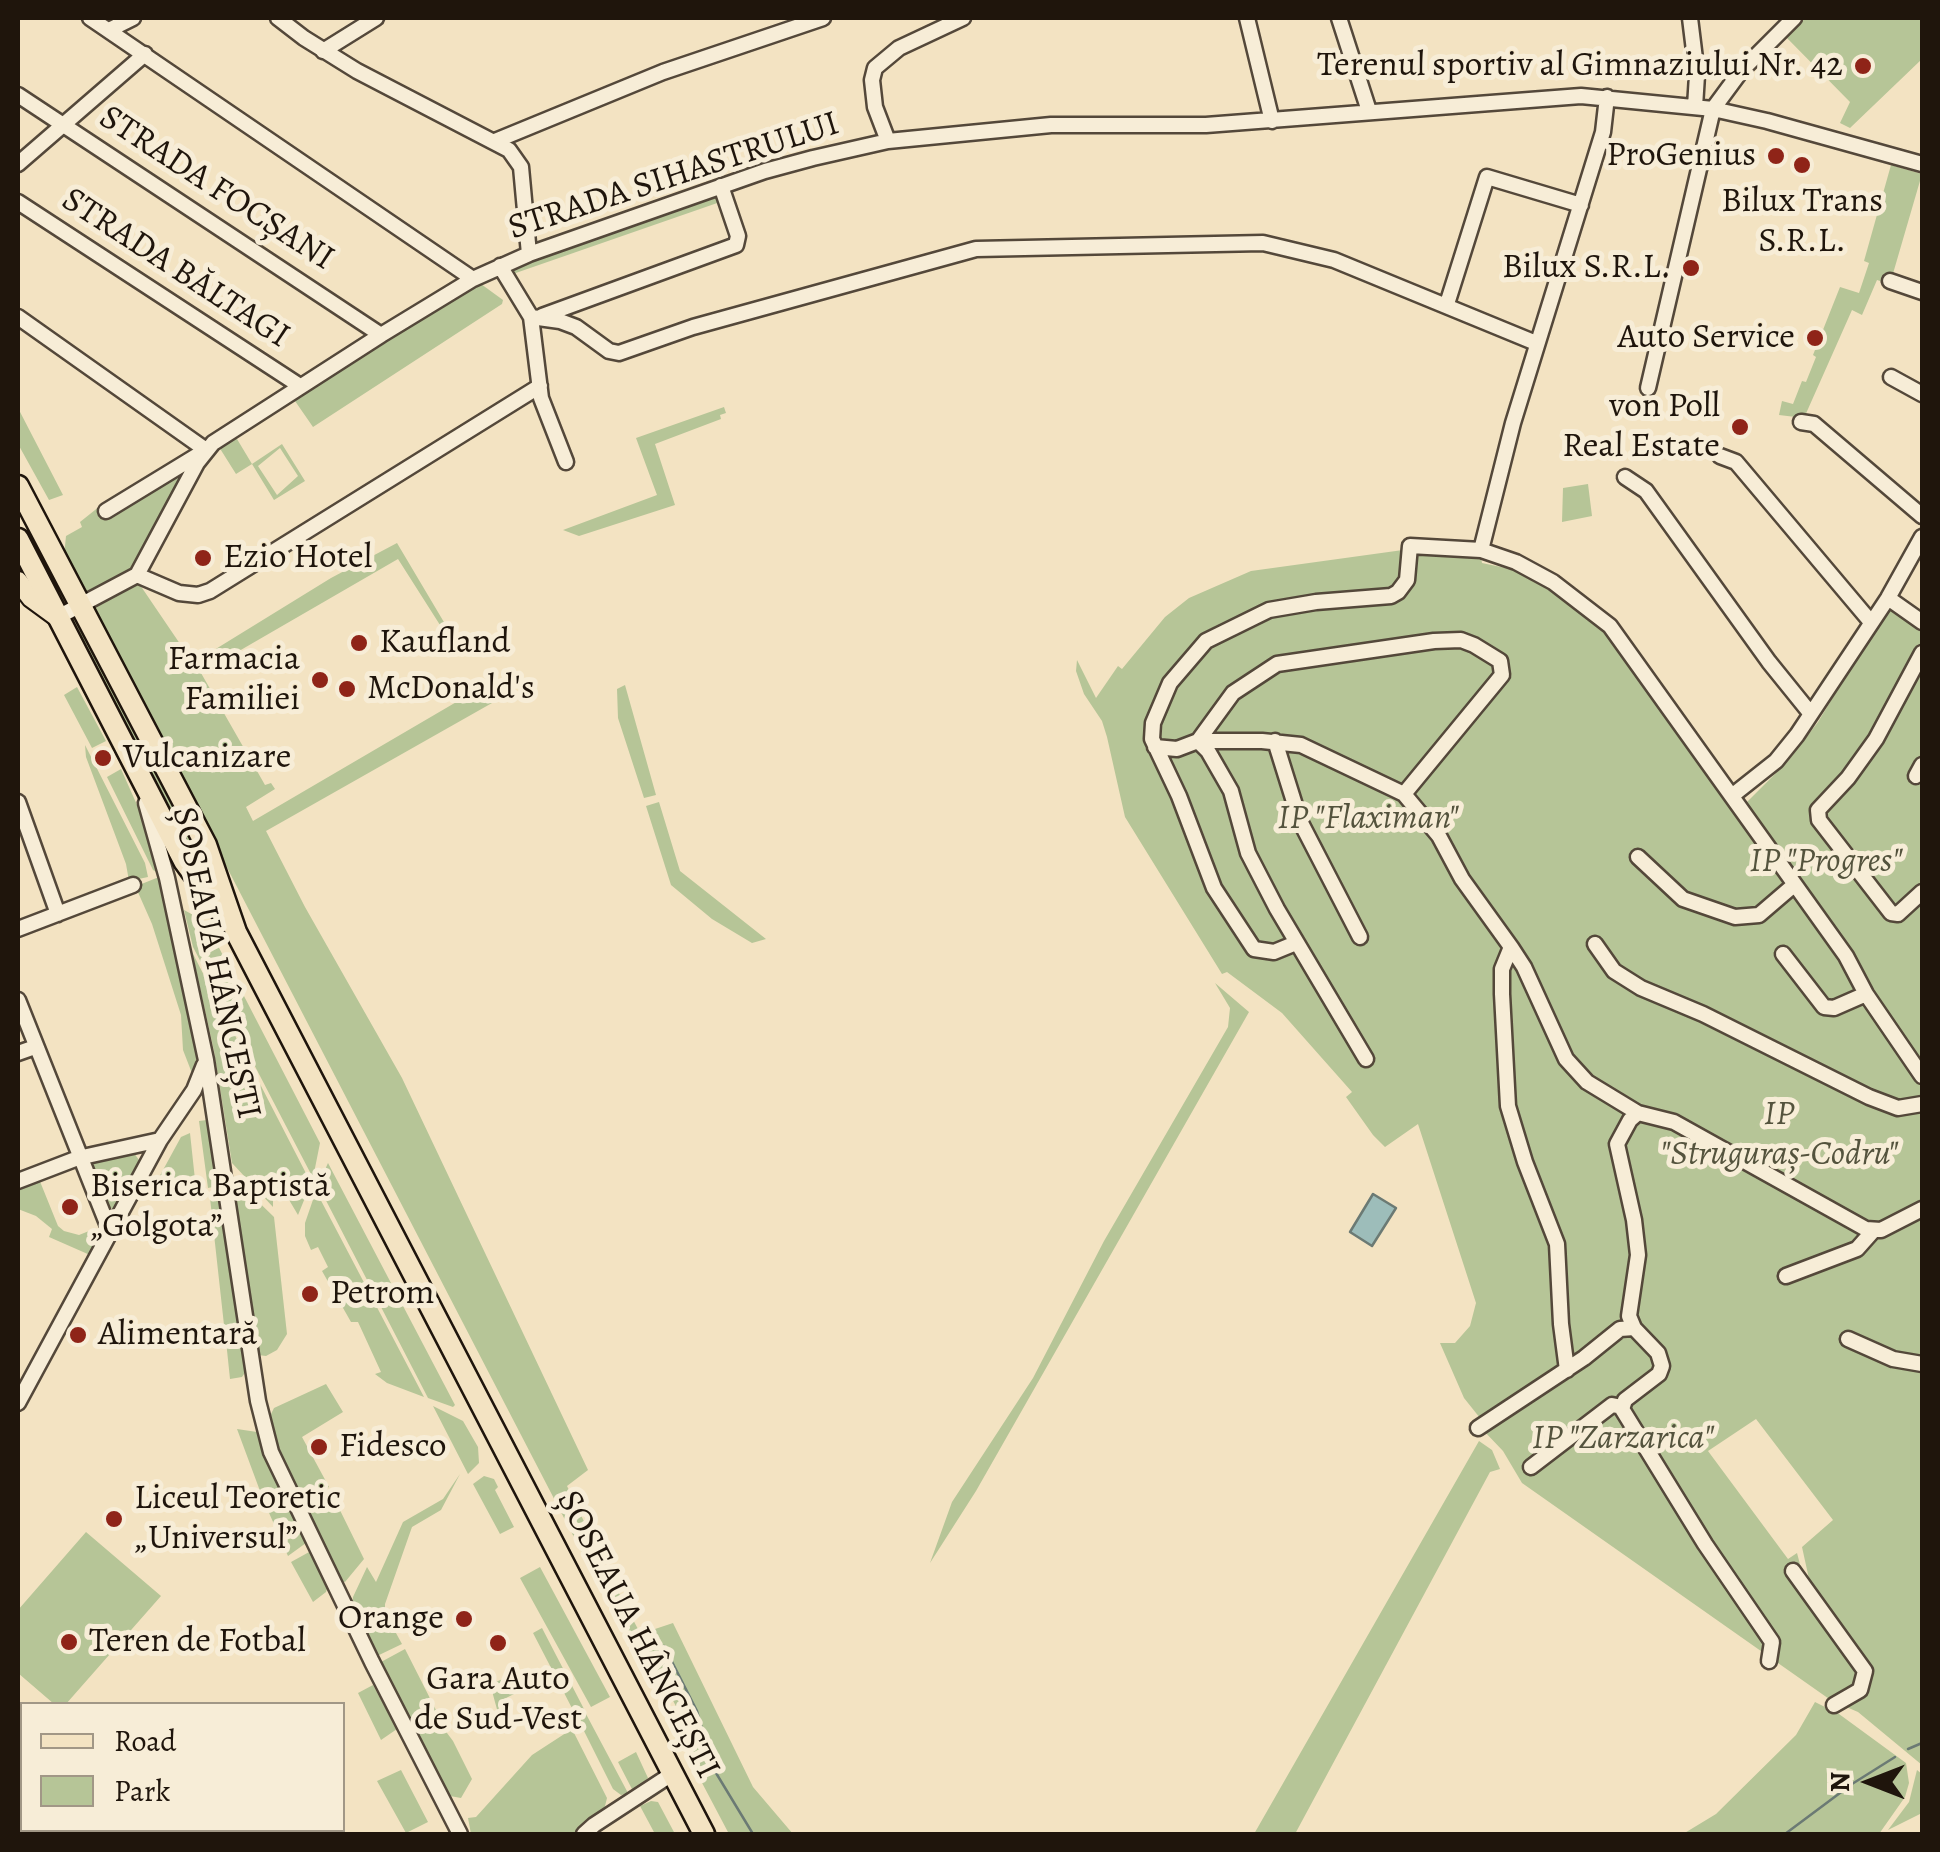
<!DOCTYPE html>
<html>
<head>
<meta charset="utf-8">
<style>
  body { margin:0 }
  #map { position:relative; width:1940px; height:1852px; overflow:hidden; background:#f3e3c2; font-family:Alegreya,serif }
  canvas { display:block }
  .frame { position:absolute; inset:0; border:20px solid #1f150c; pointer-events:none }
  .legend { position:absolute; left:20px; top:1702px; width:325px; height:130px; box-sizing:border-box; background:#f7edd7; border:2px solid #a19786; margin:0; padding:12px 18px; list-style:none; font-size:30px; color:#1f150c }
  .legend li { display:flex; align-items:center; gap:20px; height:50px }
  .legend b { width:50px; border:2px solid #a19786 }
  .north { position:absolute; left:1820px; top:1732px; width:100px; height:100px; -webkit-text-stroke:8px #f7edd7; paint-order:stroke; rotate:270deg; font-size:28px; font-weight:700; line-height:40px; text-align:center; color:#1f150c }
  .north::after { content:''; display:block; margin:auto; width:35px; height:45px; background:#1f150c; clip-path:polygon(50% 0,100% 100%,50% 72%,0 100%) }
</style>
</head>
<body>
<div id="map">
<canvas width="1940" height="1852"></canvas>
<div class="frame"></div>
<ul class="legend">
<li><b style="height:12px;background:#f3e3c2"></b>Road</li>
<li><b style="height:28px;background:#b6c597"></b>Park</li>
</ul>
<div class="north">N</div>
</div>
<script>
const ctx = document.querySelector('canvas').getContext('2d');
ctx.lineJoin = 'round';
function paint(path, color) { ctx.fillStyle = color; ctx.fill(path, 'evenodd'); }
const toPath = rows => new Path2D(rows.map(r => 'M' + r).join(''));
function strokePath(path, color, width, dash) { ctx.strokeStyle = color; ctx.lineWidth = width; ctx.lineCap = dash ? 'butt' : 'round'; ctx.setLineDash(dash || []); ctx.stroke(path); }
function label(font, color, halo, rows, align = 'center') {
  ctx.font = font + ' Alegreya,serif'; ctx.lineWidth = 10; ctx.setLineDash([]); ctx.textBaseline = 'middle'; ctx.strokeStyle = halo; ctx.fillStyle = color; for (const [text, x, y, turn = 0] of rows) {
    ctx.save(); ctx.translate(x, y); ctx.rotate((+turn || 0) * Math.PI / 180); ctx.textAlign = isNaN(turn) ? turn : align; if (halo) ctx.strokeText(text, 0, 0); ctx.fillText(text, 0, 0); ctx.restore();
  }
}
const green = toPath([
  [1802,18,1922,18,1922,59,1850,128,1840,123,1850,102,1784,35],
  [1891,165,1922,174,1892,277,1889,284,1877,280,1862,315,1852,310,1804,418,1779,415,1782,401,1793,404,1802,381,1806,382,1816,357,1813,355,1840,287,1859,293,1869,263,1864,261],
  [719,192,723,201,510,275,510,267],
  [481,284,503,300,502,304,313,427,295,401,265,419,262,415],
  [724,407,726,413,720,415,721,419,655,444,675,505,579,536,563,530,657,495,636,438],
  [18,408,63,495,49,500,18,444],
  [234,434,252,464,282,444,305,481,274,500,252,464,236,474,219,447],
  [280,448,298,476,277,495,258,466],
  [190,464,141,556,128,572,89,593,85,592,64,556,66,536,82,527,80,522,100,506,104,516],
  [1588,484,1592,516,1562,522,1563,488],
  [397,543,451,634,447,636,398,559,201,673,265,785,271,783,275,789,246,807,253,821,482,687,492,703,266,831,305,907,402,1078,588,1470,567,1486,602,1559,591,1570,92,607,138,582,193,663,331,578],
  [1403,550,1404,555,1481,558,1482,563,1520,571,1561,595,1605,631,1746,812,1747,802,1788,761,1818,722,1882,616,1892,610,1922,630,1922,1765,1858,1712,1844,1706,1869,1678,1811,1588,1802,1547,1833,1520,1756,1419,1708,1451,1788,1559,1797,1553,1805,1583,1859,1668,1857,1687,1832,1701,1522,1483,1503,1451,1483,1430,1488,1428,1464,1398,1440,1343,1455,1343,1470,1326,1476,1303,1418,1124,1385,1147,1373,1135,1346,1097,1352,1092,1282,1013,1227,972,1222,974,1125,817,1107,737,1102,721,1084,694,1076,671,1077,660,1096,698,1118,666,1122,669,1165,617,1189,598,1251,571],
  [74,616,198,851,197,854,192,853,70,620],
  [625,685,656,795,644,798,618,718,617,689],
  [77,687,106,741,92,748,64,695],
  [85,745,145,863,148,877,129,881,126,864,86,757],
  [121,769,146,825,158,873,153,870,107,777],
  [659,802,680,871,766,939,752,943,712,919,671,885,646,806],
  [159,877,199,1056,195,1081,183,1050,181,1015,152,924,137,890,139,885],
  [184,910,197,917,210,942,215,940,320,1143,313,1178,193,947],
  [192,952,311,1183,298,1215,285,1193,273,1200,273,1207,232,1163,214,1051],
  [1215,983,1249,1012,976,1491,930,1563,952,1502,1033,1378,1104,1241,1228,1027,1230,1008],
  [207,1120,217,1186,208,1188,199,1121],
  [190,1133,196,1189,157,1181,181,1137],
  [134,1153,139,1160,113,1209,108,1206,91,1163],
  [328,1163,455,1405,453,1407,428,1398,318,1185],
  [39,1179,58,1226,64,1231,79,1235,94,1229,99,1232,90,1255,49,1237,52,1229,36,1216,18,1209,19,1187],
  [239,1183,274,1217,287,1334,277,1350,266,1356,258,1355,234,1185],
  [316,1191,424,1397,387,1383,375,1374,381,1372,358,1322,351,1322,322,1271,328,1267,318,1247,311,1250,305,1236,305,1223],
  [218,1197,221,1199,228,1237,226,1248,231,1264,240,1324,224,1325,210,1198],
  [241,1330,246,1371,242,1377,230,1379,225,1331],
  [326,1384,343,1412,302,1437,329,1487,311,1495,303,1494,293,1488,269,1418,274,1408],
  [433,1406,463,1421,478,1447,479,1463,468,1474],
  [237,1429,257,1432,281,1492,263,1499],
  [1479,1441,1492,1450,1500,1469,1490,1472,1295,1834,1254,1834],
  [460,1474,441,1510,412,1527,385,1604,385,1613,402,1644,377,1656,352,1604,353,1597,367,1567,376,1582,403,1522,443,1499],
  [484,1476,494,1479,498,1487,495,1490,514,1527,500,1534,473,1484],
  [333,1496,364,1559,345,1582,341,1581,309,1520,310,1510,314,1506],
  [285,1499,306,1543,288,1556,266,1506],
  [86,1532,161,1596,66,1704,54,1704,18,1673,18,1610],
  [311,1551,328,1586,326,1592,313,1602,291,1562],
  [540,1567,610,1697,591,1707,520,1578],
  [612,1580,639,1631,629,1642,601,1590],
  [673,1623,753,1787,793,1834,729,1834,672,1726,683,1719,653,1664,642,1669,635,1655,655,1629],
  [542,1628,584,1709,575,1714,533,1633],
  [405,1649,439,1716,438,1721,453,1741,472,1779,461,1798,450,1796,381,1662],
  [526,1669,534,1684,502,1700,505,1708,498,1713,492,1691,487,1693,484,1687],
  [373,1685,397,1729,381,1740,358,1693],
  [1815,1702,1839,1714,1906,1763,1909,1783,1905,1797,1879,1834,1683,1834,1716,1814,1796,1735],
  [586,1714,628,1793,627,1794,621,1795,613,1789,578,1719],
  [572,1729,607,1798,604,1810,576,1834,471,1834,468,1818,476,1817,532,1755],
  [636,1752,648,1778,633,1791,618,1762],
  [401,1770,428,1822,406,1833,377,1781],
  [1917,1770,1922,1774,1922,1813,1888,1830,1909,1802],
  [651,1801,658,1802,675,1834,655,1834,640,1806]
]);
const water = toPath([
  [1373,1194,1396,1208,1372,1246,1350,1232,1373,1194]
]);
const stream = toPath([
  [664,1646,697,1711,713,1768,753,1834],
  [1908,1749,1922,1743],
  [1785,1834,1852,1784,1895,1757]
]);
const minor = toPath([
  [90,18,473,279],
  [278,18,304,38,357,71,509,150,521,167,529,254],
  [1247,18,1272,121],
  [1339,18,1369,111],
  [1690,18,1697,75,1695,107],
  [109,30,133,18],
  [323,51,376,18],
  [18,95,381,335],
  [495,141,663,72,823,18],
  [888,141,875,107,872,80,875,68,899,48,963,18],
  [18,164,145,54],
  [18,202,300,386],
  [500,266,531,317,541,398,566,462],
  [1890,281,1922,292],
  [1447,304,1487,177,1581,205],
  [542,316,736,245,738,236,721,186],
  [18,317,206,450,106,511],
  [531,317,560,321,576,327,609,351,619,353,693,327,976,249,1263,243,1334,260,1536,343],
  [1891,377,1922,394],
  [1648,388,1713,109,1741,71,1794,18],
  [1801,422,1814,424,1922,516],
  [1720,456,1736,462,1870,621],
  [1625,477,1646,491,1769,662,1811,714],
  [1481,550,1513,423,1603,132,1607,97],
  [137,575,179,593,198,595,210,591,540,386],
  [1888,598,1922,622],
  [58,617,137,575,197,463,213,443,381,335,473,279,529,254,765,171,813,158,888,141,1051,125,1206,125,1581,96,1713,109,1767,121,1922,164],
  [1922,653,1876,739,1848,778,1818,810,1819,820,1891,913,1898,914,1922,892],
  [1275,741,1300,821,1360,937],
  [1155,747,1177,749,1198,741,1262,741,1301,745,1404,794,1439,836,1462,879,1511,947,1502,969,1502,994,1508,1106,1525,1162,1557,1244,1561,1324,1567,1370],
  [1916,776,1922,765],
  [1733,795,1776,761,1797,735,1888,598,1922,537],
  [18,802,58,914],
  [146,803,167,878,206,1060,258,1401,271,1452,372,1662,460,1834],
  [1638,857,1683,899,1735,917,1759,915,1794,885],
  [18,929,133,885],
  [1296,943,1274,952,1254,949,1214,888,1179,796,1152,739,1153,723,1170,683,1206,641,1269,610,1316,602,1391,596,1398,592,1407,580,1410,546,1481,550,1516,562,1553,582,1610,626,1846,956,1866,994,1922,1076],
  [1595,944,1614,971,1641,988,1703,1014,1869,1097,1898,1108,1922,1104],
  [1511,947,1524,967,1566,1059,1587,1082,1638,1113,1674,1122,1866,1229,1881,1230,1922,1209],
  [1783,954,1824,1007,1834,1008,1866,994],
  [18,1000,110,1231],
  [18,1053,35,1047],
  [1366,1059,1277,909,1248,853,1231,791,1208,751,1198,741,1233,693,1277,664,1434,641,1461,640,1474,645,1500,661,1502,675,1404,794],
  [1638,1113,1630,1120,1617,1144,1634,1220,1638,1255,1629,1316,1634,1328,1658,1353,1662,1366,1659,1374,1625,1400,1622,1409,1705,1544,1772,1642,1769,1661],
  [18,1181,78,1158,160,1140],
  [1786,1276,1857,1249,1873,1231],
  [1848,1339,1893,1359,1922,1364],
  [18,1403,160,1140,194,1090,204,1065],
  [1478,1428,1584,1358,1620,1329,1634,1328],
  [1531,1467,1612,1405,1622,1407],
  [1793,1571,1865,1671,1860,1690,1834,1705],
  [584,1834,594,1825,672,1774]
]);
const major = toPath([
  [18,581,31,598,57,617]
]);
const highway = toPath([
  [18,486,206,845,236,932,704,1834],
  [18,539,184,861,223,914]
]);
const markers = [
  [1863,66,10,"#8f2418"],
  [1776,156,10,"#8f2418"],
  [1802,165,10,"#8f2418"],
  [1691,268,10,"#8f2418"],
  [1815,338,10,"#8f2418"],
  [1740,427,10,"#8f2418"],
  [203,558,10,"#8f2418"],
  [359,643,10,"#8f2418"],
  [320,680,10,"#8f2418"],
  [347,689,10,"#8f2418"],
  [103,758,10,"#8f2418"],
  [70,1207,10,"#8f2418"],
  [310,1294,10,"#8f2418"],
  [78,1335,10,"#8f2418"],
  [319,1447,10,"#8f2418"],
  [114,1519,10,"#8f2418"],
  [464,1619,10,"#8f2418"],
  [69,1642,10,"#8f2418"],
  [498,1643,10,"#8f2418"]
];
const poiNames = [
  ["Terenul sportiv al Gimnaziului Nr. 42",1843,66,"right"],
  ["ProGenius",1756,156,"right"],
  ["Bilux Trans",1802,202,"center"],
  ["S.R.L.",1802,242,"center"],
  ["Bilux S.R.L.",1671,268,"right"],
  ["Auto Service",1795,338,"right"],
  ["von Poll",1720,407,"right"],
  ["Real Estate",1720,447,"right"],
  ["Ezio Hotel",223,558],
  ["Kaufland",379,643],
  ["Farmacia",300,660,"right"],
  ["Familiei",300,700,"right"],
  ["McDonald's",367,689],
  ["Vulcanizare",123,758],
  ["Biserica Baptistă",90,1187],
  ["„Golgota”",90,1227],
  ["Petrom",330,1294],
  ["Alimentară",98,1335],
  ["Fidesco",339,1447],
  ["Liceul Teoretic",134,1499],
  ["„Universul”",134,1539],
  ["Orange",444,1619,"right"],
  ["Teren de Fotbal",89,1642],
  ["Gara Auto",498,1680,"center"],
  ["de Sud-Vest",498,1720,"center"]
];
const streetNames = [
  ["STRADA SIHASTRULUI",674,177,-18],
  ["STRADA FOCȘANI",216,189,33],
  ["STRADA BĂLTAGI",175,269,33],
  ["ȘOSEAUA HÂNCEȘTI",215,963,78],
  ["ȘOSEAUA HÂNCEȘTI",637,1635,63]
];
const parkNames = [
  ["IP \"Flaximan\"",1368,819],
  ["IP \"Progres\"",1826,862],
  ["IP",1779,1115],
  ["\"Struguraș-Codru\"",1779,1155],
  ["IP \"Zarzarica\"",1623,1439]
];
paint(green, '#b6c597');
paint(water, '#9dbdba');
strokePath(water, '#6b7a74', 2.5);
strokePath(stream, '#6b7a74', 2.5);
strokePath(minor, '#54483a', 19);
strokePath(major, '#1f150c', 22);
strokePath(highway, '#1f150c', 25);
strokePath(minor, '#f7edd7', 14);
strokePath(major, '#f3e3c2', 18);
strokePath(highway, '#f3e3c2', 20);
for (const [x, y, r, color] of markers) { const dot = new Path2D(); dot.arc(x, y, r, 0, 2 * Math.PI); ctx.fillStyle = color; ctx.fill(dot); strokePath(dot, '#f7edd7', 4); }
label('35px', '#1f150c', '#f7edd7', poiNames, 'left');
label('35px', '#1f150c', '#f7edd7', streetNames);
label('italic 35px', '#54533d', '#f7edd7', parkNames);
</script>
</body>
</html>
